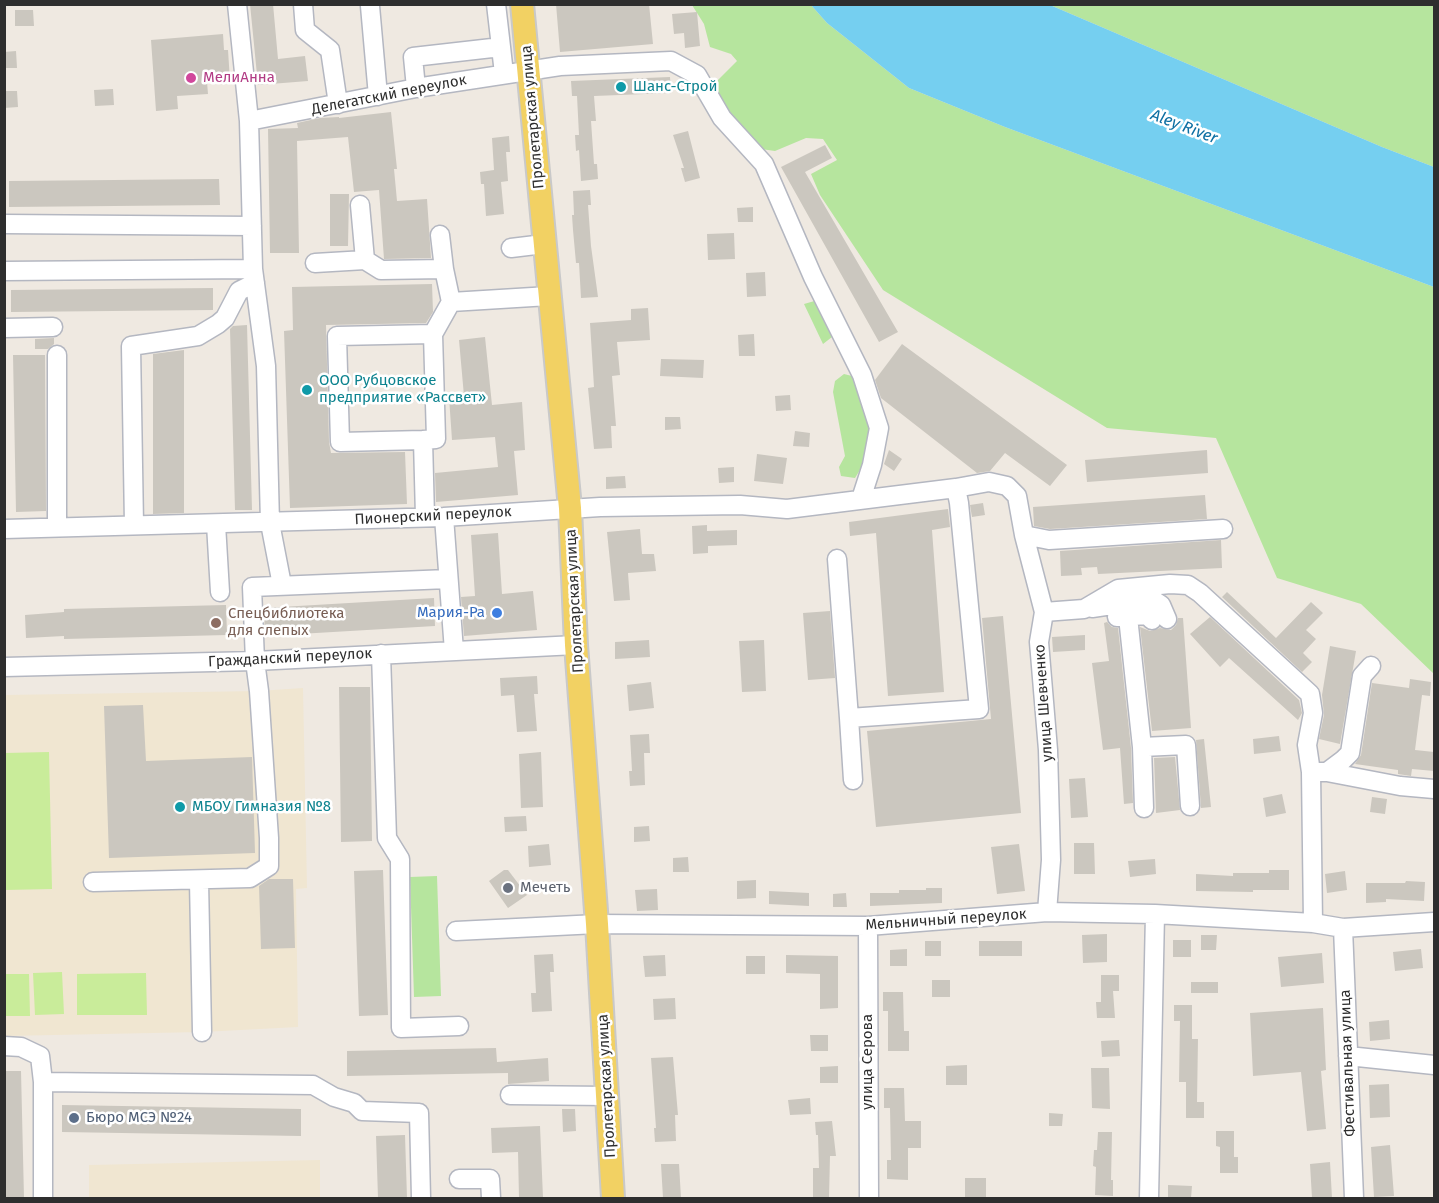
<!DOCTYPE html>
<html>
<head>
<meta charset="utf-8">
<style>
  body { margin:0 }
  #map { position:relative; width:1439px; height:1203px; overflow:hidden; background:#efe9e1; font-family:"Fira Sans",sans-serif }
  canvas { display:block }
  .frame { position:absolute; inset:0; border:6px solid #2e2e2e; pointer-events:none }
</style>
</head>
<body>
<div id="map">
<canvas width="1439" height="1203"></canvas>
<div class="frame"></div>
</div>
<script>
const ctx = document.querySelector('canvas').getContext('2d');
ctx.lineJoin = 'round';
function paint(path, color) { ctx.fillStyle = color; ctx.fill(path, 'evenodd'); }
const toPath = rows => new Path2D(rows.map(r => 'M' + r).join(''));
function strokePath(path, color, width, dash) { ctx.strokeStyle = color; ctx.lineWidth = width; ctx.lineCap = dash ? 'butt' : 'round'; ctx.setLineDash(dash || []); ctx.stroke(path); }
function label(font, color, halo, rows, align = 'center') {
  ctx.font = font + ' "Fira Sans",sans-serif'; ctx.lineWidth = 5; ctx.setLineDash([]); ctx.textBaseline = 'middle'; ctx.strokeStyle = halo; ctx.fillStyle = color; for (const [text, x, y, turn = 0] of rows) {
    ctx.save(); ctx.translate(x, y); ctx.rotate((+turn || 0) * Math.PI / 180); ctx.textAlign = isNaN(turn) ? turn : align; if (halo) ctx.strokeText(text, 0, 0); ctx.fillText(text, 0, 0); ctx.restore();
  }
}
const education = toPath([
  [303,688,307,888,296,889,298,1027,202,1032,5,1036,4,695,259,691],
  [320,1160,320,1198,89,1198,89,1165]
]);
const green = toPath([
  [692,5,811,5,827,23,909,88,1005,127,1434,287,1434,674,1361,604,1277,578,1216,438,1107,428,883,290,820,195,811,174,837,160,823,139,806,138,775,151,761,149,726,114,715,83,737,61,731,54,710,47,704,24],
  [1050,5,1434,5,1434,167,1382,147],
  [818,300,832,337,823,344,804,304],
  [844,374,856,377,870,414,872,440,863,465,855,478,841,476,839,467,845,456,833,392,835,381],
  [437,876,441,996,414,997,410,877]
]);
const pitch = toPath([
  [49,752,52,889,5,890,5,753],
  [62,972,64,1014,35,1015,33,973],
  [146,973,147,1015,77,1015,77,974],
  [5,974,29,974,30,1016,5,1016]
]);
const water = toPath([
  [811,5,1050,5,1382,147,1434,167,1434,287,1005,127,909,88,827,23]
]);
const building = toPath([
  [250,4,273,4,278,59,305,56,308,81,258,85],
  [556,4,649,4,653,44,560,52],
  [15,10,33,10,34,26,15,26],
  [697,12,700,46,685,48,684,33,674,34,672,14],
  [223,34,224,50,228,50,230,81,207,82,208,94,177,96,178,109,156,111,151,40],
  [16,51,17,68,4,68,4,52],
  [670,77,671,93,594,96,596,121,591,121,594,164,597,164,598,179,581,181,579,150,576,151,575,135,579,135,577,96,572,96,571,81],
  [113,89,114,105,95,106,94,90],
  [4,91,17,91,18,107,4,108],
  [391,112,397,169,394,169,397,201,427,199,431,258,384,259,379,190,354,192,348,137,297,141,299,253,270,253,268,129,298,128,297,123,320,118,339,117,339,118],
  [688,131,700,178,685,182,681,168,684,168,673,135],
  [509,136,510,152,506,152,508,181,501,182,504,214,486,216,484,184,481,184,480,172,494,170,492,138],
  [825,145,832,158,805,172,898,332,879,342,781,167],
  [219,179,220,205,9,207,9,181],
  [590,190,591,205,588,205,591,246,598,297,581,298,579,263,576,263,573,230,572,215,574,215,573,191],
  [330,194,349,194,348,246,330,246],
  [753,207,753,222,738,222,737,208],
  [734,233,735,259,708,260,707,234],
  [765,272,766,296,747,297,746,273],
  [432,284,433,312,426,323,326,325,329,442,331,453,405,452,407,504,290,508,284,331,293,330,292,287],
  [213,288,213,310,11,312,11,290],
  [648,308,650,340,617,342,620,375,612,376,616,426,611,426,612,448,594,449,588,388,594,387,590,323,631,320,631,309],
  [247,325,252,510,235,510,230,329,233,326],
  [754,334,755,356,739,356,738,335],
  [485,337,492,405,522,402,525,450,514,451,518,495,436,502,435,473,498,467,495,437,452,440,449,397,464,396,459,340],
  [54,338,54,344,48,349,35,349,35,339],
  [902,344,1067,465,1050,486,1005,453,990,471,977,473,881,398,875,380],
  [184,350,184,513,153,514,153,354],
  [13,355,45,355,46,511,16,512],
  [661,359,704,360,703,378,660,376],
  [790,395,791,410,776,411,775,396],
  [665,417,680,417,681,429,665,430],
  [795,431,810,433,809,447,793,446],
  [889,450,902,459,894,471,884,464],
  [1207,450,1208,473,1087,482,1085,460],
  [757,454,787,458,783,484,754,481],
  [734,467,734,482,719,483,718,468],
  [625,476,626,488,606,489,606,477],
  [1205,495,1207,519,1050,529,1034,526,1033,507],
  [983,503,985,515,972,517,970,505],
  [948,509,950,527,932,530,944,692,888,696,876,533,850,536,849,522],
  [707,525,707,531,737,530,737,545,708,546,708,553,693,554,692,526],
  [640,529,642,554,654,554,656,571,628,573,630,600,614,601,607,532],
  [498,533,502,594,533,591,537,630,464,636,461,597,475,596,471,535],
  [1221,540,1222,568,1098,574,1097,567,1081,568,1082,575,1061,576,1060,551],
  [1227,592,1276,638,1311,602,1323,613,1306,630,1316,639,1303,653,1312,662,1302,672,1222,597],
  [434,598,435,626,265,636,264,608],
  [226,605,227,635,64,639,64,636,26,638,25,615,64,612,64,609],
  [830,611,835,678,808,680,803,613],
  [1003,616,1021,813,876,827,867,731,991,719,982,618],
  [1210,617,1299,700,1302,713,1298,720,1229,658,1220,667,1190,634],
  [1178,618,1183,618,1191,728,1152,731,1140,627,1150,631,1160,628,1171,630,1176,625],
  [1107,622,1112,627,1118,628,1131,748,1133,803,1124,804,1120,748,1103,750,1092,663,1109,661,1104,623],
  [1085,635,1085,650,1053,652,1052,637],
  [649,640,650,657,615,659,615,642],
  [764,640,766,691,742,692,739,641],
  [1330,646,1356,651,1340,744,1319,739,1324,715,1322,695],
  [537,676,538,694,534,694,537,731,517,732,514,695,501,696,500,678],
  [1410,679,1431,682,1430,696,1422,695,1415,750,1434,752,1434,771,1412,769,1411,776,1398,774,1398,770,1355,764,1361,755,1372,683,1409,688],
  [651,682,654,708,629,711,627,685],
  [339,687,370,687,372,841,341,842],
  [143,705,146,761,252,757,255,853,109,858,104,706],
  [649,734,650,753,644,753,645,785,630,786,629,771,632,771,630,735],
  [1279,736,1281,751,1254,754,1253,739],
  [1204,739,1211,807,1201,808,1196,740],
  [541,752,543,807,521,808,519,754],
  [1175,757,1180,810,1156,813,1154,758],
  [1085,778,1088,817,1071,818,1069,779],
  [1282,794,1286,813,1266,817,1263,798],
  [1372,797,1387,799,1385,814,1370,812],
  [526,816,527,831,505,832,504,817],
  [649,826,650,841,634,842,634,827],
  [1074,843,1094,843,1095,874,1074,874],
  [549,844,551,865,529,867,528,846],
  [1019,844,1025,891,997,894,991,847],
  [688,857,689,872,673,872,673,858],
  [1155,859,1156,874,1130,877,1128,861],
  [383,870,388,1015,359,1016,354,871],
  [504,870,508,870,527,895,508,908,489,881],
  [1269,870,1289,870,1289,890,1253,890,1253,892,1196,891,1196,874,1233,876,1233,873,1269,873],
  [1345,871,1347,890,1327,893,1325,874],
  [269,879,293,879,295,948,261,949,259,886],
  [756,880,756,898,737,899,737,881],
  [1406,881,1425,882,1424,901,1386,899,1386,902,1366,903,1366,883,1405,883],
  [926,888,942,888,942,903,870,906,870,893,899,893,899,890,926,890],
  [657,889,658,910,637,911,635,890],
  [769,891,809,893,809,906,769,904],
  [846,893,847,907,833,907,833,894],
  [1107,934,1107,962,1083,963,1082,935],
  [1201,935,1217,935,1216,950,1201,950],
  [1173,940,1191,940,1191,957,1173,957],
  [925,941,941,941,941,956,925,956],
  [979,941,1022,941,1022,956,979,956],
  [907,949,907,966,890,966,890,950],
  [1421,949,1423,968,1395,971,1393,952],
  [1322,953,1324,983,1281,987,1278,957],
  [553,954,554,972,550,972,552,1011,532,1012,531,993,536,993,534,955],
  [665,955,666,976,645,977,643,956],
  [786,955,838,956,838,1008,820,1009,820,974,786,973],
  [746,956,765,956,765,974,746,974],
  [1101,975,1119,975,1119,991,1113,991,1115,1018,1097,1018,1096,1002,1101,1002],
  [932,980,950,980,950,997,932,997],
  [1191,982,1218,982,1218,993,1191,993],
  [883,992,903,992,904,1031,909,1031,909,1051,888,1051,888,1011,883,1011],
  [675,998,676,1019,654,1020,653,999],
  [1174,1005,1192,1005,1192,1039,1198,1039,1197,1102,1204,1102,1204,1118,1186,1118,1186,1082,1179,1082,1180,1021,1174,1021],
  [1323,1008,1326,1070,1321,1071,1326,1129,1307,1131,1301,1072,1253,1076,1250,1013],
  [1389,1020,1390,1039,1370,1041,1369,1022],
  [810,1035,828,1035,828,1051,811,1051],
  [1119,1040,1120,1056,1102,1057,1101,1041],
  [496,1048,497,1062,548,1058,549,1081,508,1084,508,1073,347,1076,347,1051],
  [673,1057,678,1115,675,1115,676,1141,655,1142,654,1128,656,1128,651,1058],
  [967,1065,967,1085,946,1085,946,1066],
  [838,1066,838,1083,820,1083,820,1067],
  [1091,1068,1109,1068,1110,1109,1092,1108],
  [4,1071,21,1071,24,1198,4,1198],
  [1389,1084,1390,1117,1370,1118,1369,1085],
  [884,1088,904,1088,905,1121,921,1121,921,1148,908,1148,908,1180,887,1179,887,1160,891,1160,890,1108,884,1108],
  [810,1098,811,1114,790,1115,788,1100],
  [62,1105,301,1109,301,1136,62,1132],
  [562,1109,575,1109,576,1131,563,1132],
  [1049,1113,1063,1114,1062,1126,1049,1126],
  [832,1121,836,1156,830,1156,829,1198,813,1198,813,1168,819,1168,818,1135,816,1135,815,1122],
  [540,1126,543,1198,519,1198,518,1152,492,1153,491,1128],
  [1216,1131,1234,1131,1234,1157,1238,1157,1238,1173,1220,1173,1220,1147,1216,1146],
  [1098,1132,1112,1132,1111,1180,1113,1180,1113,1196,1095,1195,1096,1167,1093,1166,1094,1150,1097,1150],
  [405,1135,407,1198,378,1198,376,1136],
  [1390,1145,1394,1196,1374,1197,1371,1147],
  [1330,1162,1332,1198,1312,1198,1310,1164],
  [661,1164,679,1164,681,1198,663,1198],
  [965,1178,986,1178,986,1198,965,1198],
  [1168,1185,1192,1186,1191,1198,1168,1198]
]);
const minor = toPath([
  [237,4,249,121,253,269,266,366,270,523,282,585],
  [303,4,305,30,330,50,338,104],
  [496,4,501,47],
  [370,6,378,96],
  [416,88,413,57,501,47,504,74],
  [249,121,416,88,560,66,671,61,697,75,722,118,764,164,813,277,862,375,879,428,872,465,861,499],
  [360,205,365,260],
  [4,224,252,226],
  [440,235,444,269],
  [511,248,544,244],
  [315,263,365,260,381,270,444,269,451,302,549,296],
  [4,271,253,269],
  [4,328,53,327],
  [433,334,451,302],
  [57,355,57,527],
  [423,440,340,442,337,336,433,334,436,439,423,440,425,517],
  [444,517,454,651],
  [216,524,220,592],
  [134,525,131,346,198,336,218,324,225,318,239,291,255,283],
  [4,529,444,517,600,507,740,505,787,509,956,488,989,482,1007,486,1017,496,1024,535,1044,612,1039,642,1048,750,1051,860,1047,912],
  [1024,535,1049,540,1223,529],
  [837,559,849,718,979,709,959,503,956,488],
  [1092,608,1152,599,1161,605,1167,619],
  [1044,612,1084,609,1118,589,1170,584,1188,585,1200,593,1310,694,1313,713,1307,745,1311,772,1313,923],
  [1117,617,1147,615,1152,620],
  [1128,617,1142,747,1144,808],
  [381,654,387,838,400,859,401,1028,459,1026],
  [4,667,255,661,576,645],
  [849,718,853,780],
  [1142,747,1186,745,1190,806],
  [1311,772,1327,772,1400,786,1434,789],
  [1327,772,1343,760,1350,753,1362,676,1371,666],
  [199,881,202,1032],
  [93,882,250,878,269,866,269,838,259,691,255,661,252,587,448,579],
  [868,926,869,1198],
  [1343,928,1354,1198],
  [456,931,597,924,868,926,1047,912,1155,914,1313,923,1343,928,1434,922],
  [4,1046,21,1047,40,1056,43,1082,43,1198],
  [1348,1056,1434,1065],
  [43,1082,313,1085,334,1097,354,1103,362,1111,419,1113,421,1198],
  [510,1095,608,1096],
  [459,1179,490,1179,491,1198],
  [1149,1198,1155,914]
]);
const major = toPath([
  [522,4,570,508,576,645,597,924,613,1198]
]);
const markers = [
  [191,78,6,"#d1479c"],
  [621,87,6,"#0f9aa8"],
  [307,390,6,"#0f9aa8"],
  [497,613,6,"#3f7fe0"],
  [216,623,6,"#8d6e63"],
  [180,807,6,"#0f9aa8"],
  [508,888,6,"#6b7280"],
  [74,1118,6,"#5c6f8a"]
];
const hotelNames = [
  ["МелиАнна",203,78]
];
const cultureNames = [
  ["Шанс-Строй",633,87],
  ["ООО Рубцовское",319,381],
  ["предприятие «Рассвет»",319,398],
  ["МБОУ Гимназия №8",192,807]
];
const streetNames = [
  ["Делегатский переулок",389,95,-11],
  ["Пролетарская улица",533,117,-95],
  ["Пионерский переулок",433,516,-3],
  ["Пролетарская улица",575,601,-93],
  ["Гражданский переулок",290,658,-3],
  ["улица Шевченко",1044,703,-94],
  ["Мельничный переулок",946,920,-4],
  ["улица Серова",868,1062,-90],
  ["Фестивальная улица",1348,1063,-92],
  ["Пролетарская улица",607,1086,-93]
];
const shopNames = [
  ["Мария-Ра",485,613]
];
const educationNames = [
  ["Спецбиблиотека",228,614],
  ["для слепых",228,631]
];
const worshipNames = [
  ["Мечеть",520,888]
];
const serviceNames = [
  ["Бюро МСЭ №24",86,1118]
];
const waterNames = [
  ["Aley River",1184,127,21]
];
paint(education, '#f0e6d1');
paint(green, '#b6e59e');
paint(pitch, '#c9ec9a');
paint(water, '#75cff0');
paint(building, '#cbc7bf');
strokePath(minor, '#b4b7c1', 21);
strokePath(major, '#c9c9c9', 26);
strokePath(minor, '#fff', 18);
strokePath(major, '#f2d163', 22);
for (const [x, y, r, color] of markers) { const dot = new Path2D(); dot.arc(x, y, r, 0, 2 * Math.PI); ctx.fillStyle = color; ctx.fill(dot); strokePath(dot, '#fff', 2); }
label('15px', '#b23c85', '#fff', hotelNames, 'left');
label('15px', '#0d838f', '#fff', cultureNames, 'left');
label('15px', '#2e2e2e', '#fff', streetNames);
label('15px', '#366cbe', '#fff', shopNames, 'right');
label('15px', '#785e54', '#fff', educationNames, 'left');
label('15px', '#5b616d', '#fff', worshipNames, 'left');
label('15px', '#4e5e75', '#fff', serviceNames, 'left');
label('italic 16px', '#0d6fa3', '#fff', waterNames);
</script>
</body>
</html>
